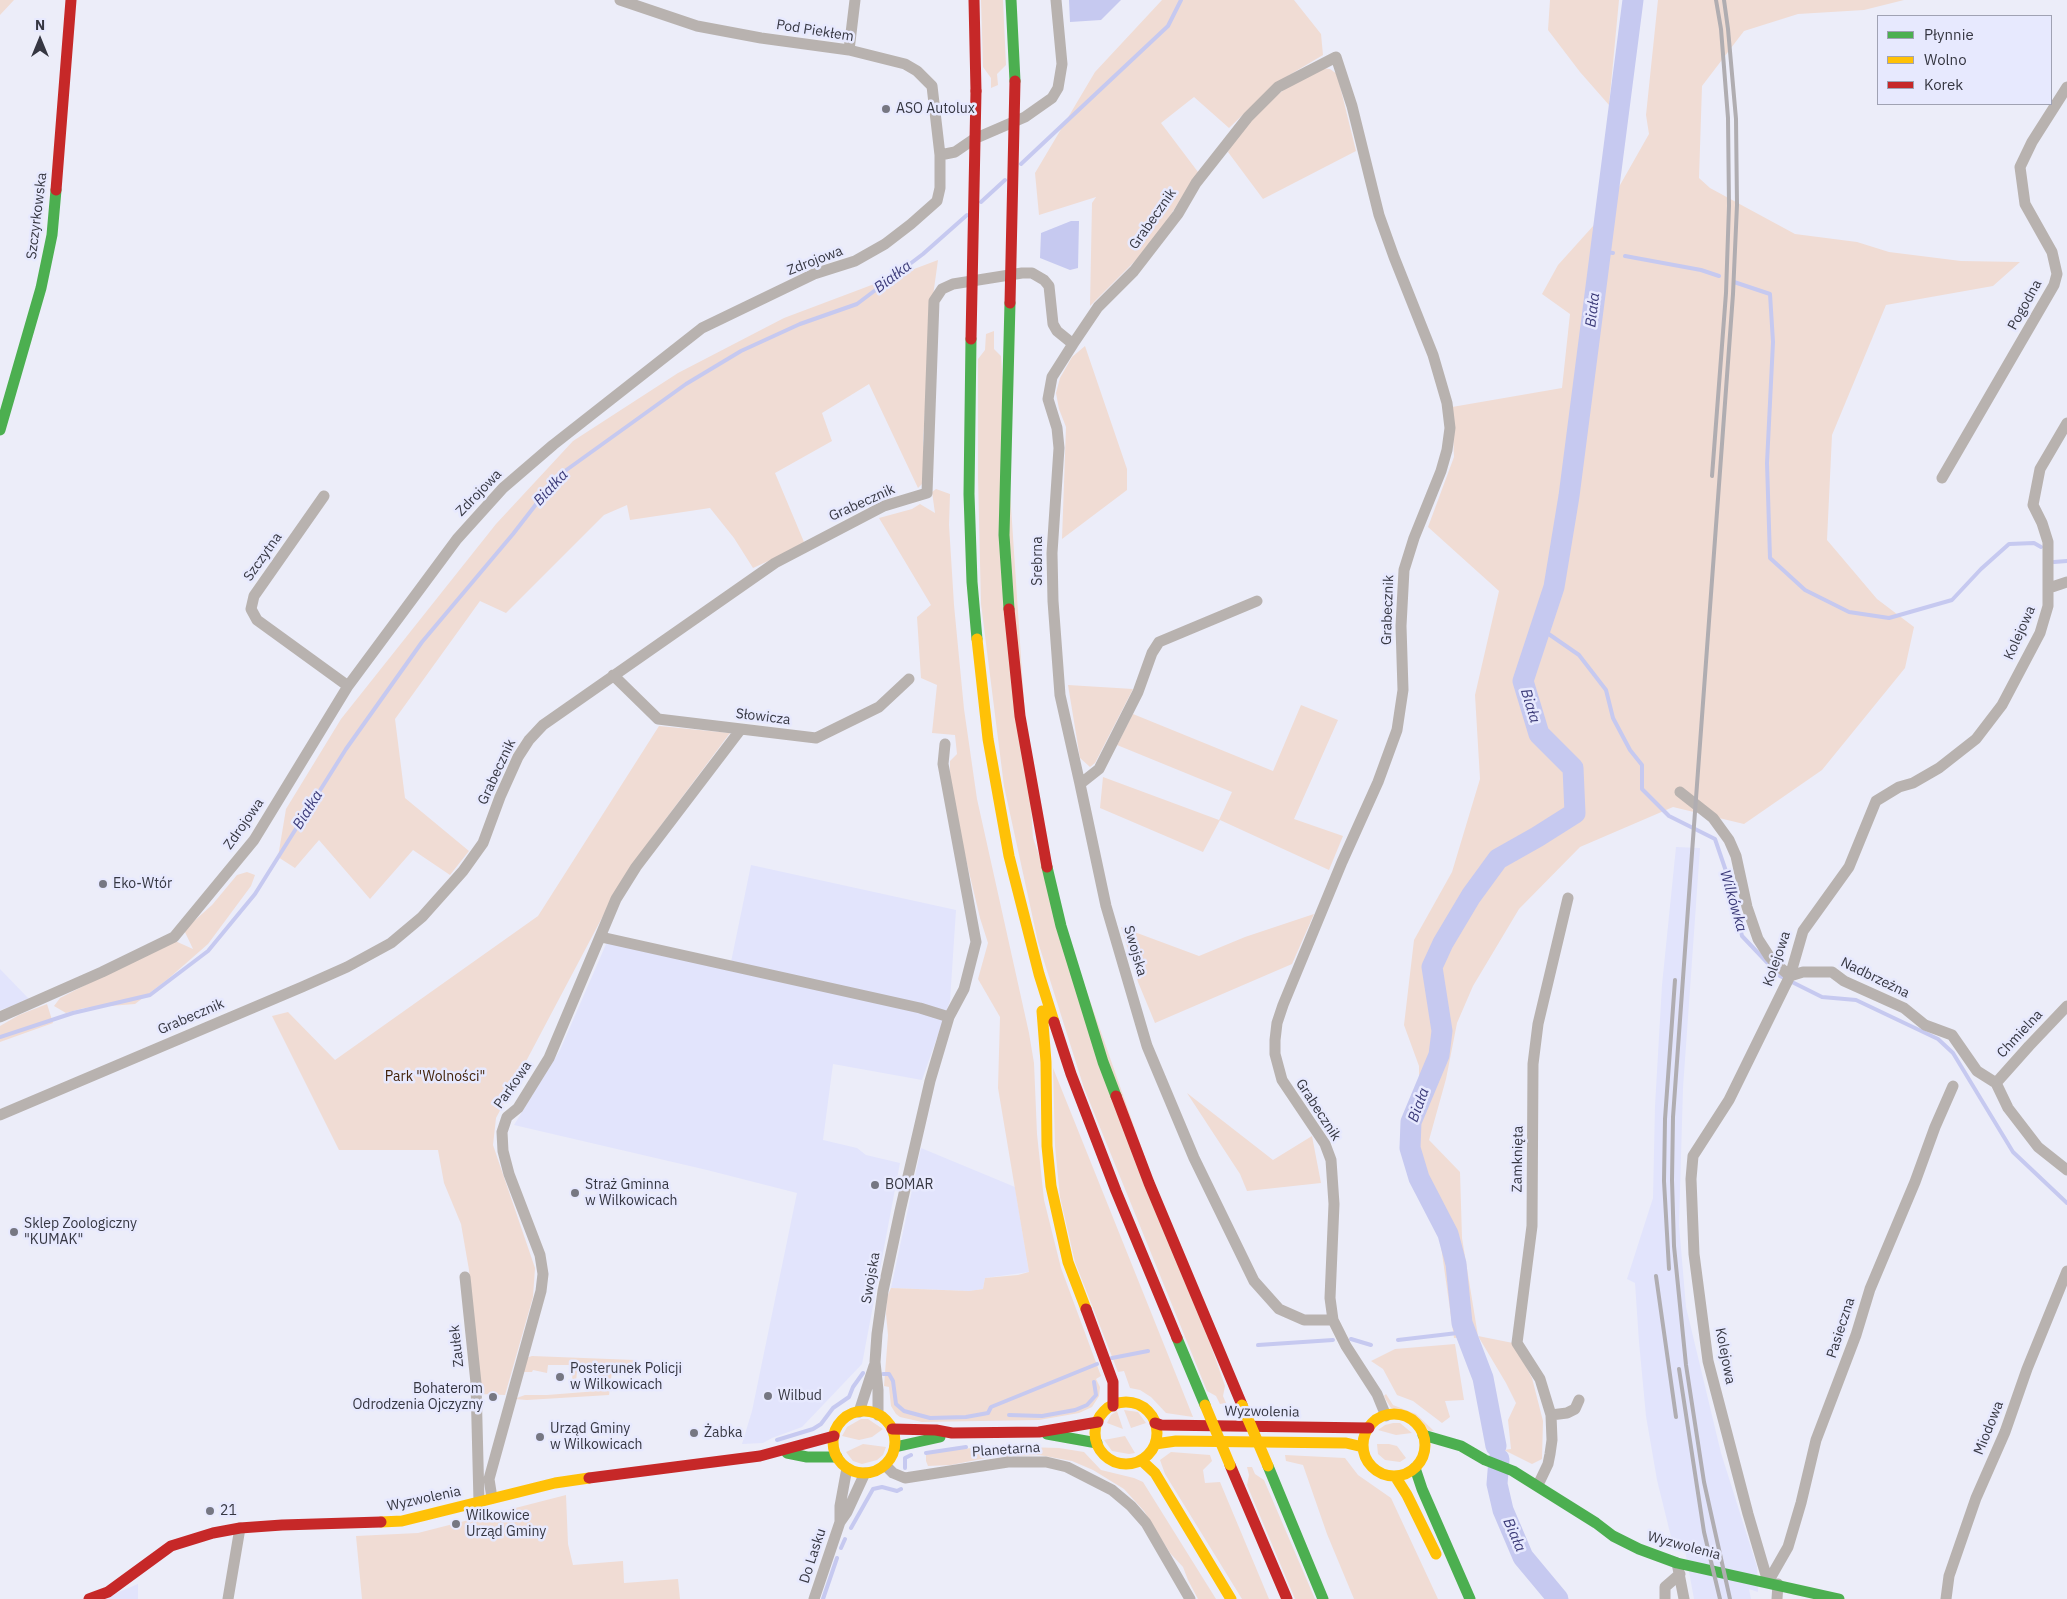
<!DOCTYPE html>
<html>
<head>
<meta charset="utf-8">
<style>
  body { margin:0 }
  #map { position:relative; width:2067px; height:1599px; overflow:hidden; background:#ecedf9; font-family:"IBM Plex Sans",sans-serif }
  canvas { display:block }
  .legend { position:absolute; left:1877px; top:15px; width:175px; height:90px; box-sizing:border-box; background:#e7e9fe; border:1px solid #a0a2b3; margin:0; padding:6px 9px; list-style:none; font-size:15px; color:#363742 }
  .legend li { display:flex; align-items:center; gap:10px; height:25px }
  .legend b { width:25px; border:1px solid #a0a2b3 }
  .north { position:absolute; left:15px; top:15px; width:50px; height:50px; -webkit-text-stroke:4px #e7e9fe; paint-order:stroke; rotate:0deg; font-size:14px; font-weight:700; line-height:20px; text-align:center; color:#363742 }
  .north::after { content:''; display:block; margin:auto; width:18px; height:22px; background:#363742; clip-path:polygon(50% 0,100% 100%,50% 72%,0 100%) }
</style>
</head>
<body>
<div id="map">
<canvas width="2067" height="1599"></canvas>
<ul class="legend">
<li><b style="height:6px;background:#4caf50"></b>Płynnie</li>
<li><b style="height:6px;background:#ffc107"></b>Wolno</li>
<li><b style="height:6px;background:#c62828"></b>Korek</li>
</ul>
<div class="north">N</div>
</div>
<script>
const ctx = document.querySelector('canvas').getContext('2d');
ctx.lineJoin = 'round';
function paint(path, color) { ctx.fillStyle = color; ctx.fill(path, 'evenodd'); }
const toPath = rows => new Path2D(rows.map(r => 'M' + r).join(''));
function strokePath(path, color, width, dash) { ctx.strokeStyle = color; ctx.lineWidth = width; ctx.lineCap = dash ? 'butt' : 'round'; ctx.setLineDash(dash || []); ctx.stroke(path); }
function label(font, color, halo, rows, align = 'center') {
  ctx.font = font + ' "IBM Plex Sans",sans-serif'; ctx.lineWidth = 5; ctx.setLineDash([]); ctx.textBaseline = 'middle'; ctx.strokeStyle = halo; ctx.fillStyle = color; for (const [text, x, y, turn = 0] of rows) {
    ctx.save(); ctx.translate(x, y); ctx.rotate((+turn || 0) * Math.PI / 180); ctx.textAlign = isNaN(turn) ? turn : align; if (halo) ctx.strokeText(text, 0, 0); ctx.fillText(text, 0, 0); ctx.restore();
  }
}
const built = toPath([
  [1676,847,1700,848,1683,1088,1679,1225,1686,1307,1721,1453,1757,1567,1758,1592,1749,1589,1751,1599,1694,1599,1685,1550,1674,1549,1657,1480,1646,1416,1639,1342,1635,1283,1627,1279,1653,1198,1655,1106,1662,985],
  [751,865,956,910,950,1001,922,1080,833,1064,823,1140,857,1148,866,1155,900,1163,862,1364,802,1427,772,1438,763,1443,742,1444,752,1411,797,1193,707,1170,514,1125,560,1050,610,935,731,962],
  [0,969,29,999,23,1003,0,1010],
  [921,1148,1015,1187,1029,1272,985,1278,983,1289,969,1291,891,1288],
  [138,1584,138,1599,102,1599]
]);
const green = toPath([
  [0,0,14,0,0,15],
  [981,0,1003,0,1006,65,997,74,998,85,991,88,991,78,983,67],
  [1162,0,1294,0,1321,34,1323,55,1276,83,1229,128,1194,97,1161,123,1198,172,1166,222,1138,258,1090,306,1092,203,1096,197,1039,215,1035,173,1095,72],
  [1550,0,1619,0,1609,105,1580,72,1548,30],
  [1658,0,1904,0,1864,10,1798,14,1744,31,1702,86,1699,178,1710,188,1795,234,1857,242,1889,252,1961,261,2020,262,1993,286,1886,305,1832,435,1827,540,1877,599,1914,627,1905,668,1822,770,1744,824,1673,807,1580,847,1519,909,1473,986,1457,1023,1446,1079,1429,1140,1460,1172,1462,1238,1478,1336,1513,1343,1532,1378,1543,1421,1542,1459,1532,1464,1504,1450,1511,1449,1508,1420,1516,1403,1506,1383,1478,1336,1454,1338,1438,1225,1403,1155,1405,1118,1419,1084,1419,1066,1404,1025,1414,940,1452,872,1480,779,1475,695,1499,591,1428,527,1454,457,1452,407,1562,388,1570,314,1542,294,1558,265,1603,215,1649,134,1646,115],
  [1322,68,1330,69,1337,74,1356,151,1263,199,1228,152,1234,140,1269,101,1293,83],
  [938,260,933,296,923,440,924,473,922,484,918,488,869,384,822,413,832,441,775,473,804,542,777,557,753,568,734,538,710,508,630,520,627,505,604,515,506,613,480,601,395,719,405,798,469,851,450,875,413,850,370,899,319,840,295,868,278,857,286,809,341,719,496,524,573,441,678,373,784,318],
  [994,331,994,349,1001,356,1033,838,1225,1386,1223,1396,1226,1403,1220,1404,1216,1396,1207,1391,1084,1088,1038,942,1004,786,981,604,978,478,978,359,985,350,986,334],
  [1085,346,1127,469,1127,490,1062,539,1066,427,1059,409,1056,393,1060,378,1072,357],
  [936,489,950,494,949,525,954,605,964,709,977,799,1029,1033,1034,1063,1037,1134,1044,1200,1061,1268,1101,1376,1096,1379,1100,1387,1099,1396,1092,1407,1079,1413,1039,1420,922,1422,900,1417,896,1414,891,1406,889,1387,884,1386,888,1335,886,1314,887,1297,891,1288,969,1291,983,1289,985,1278,1018,1275,1029,1272,998,1088,1000,1017,978,979,988,943,980,918,964,851,950,775,950,761,957,754,955,735,932,733,937,685,921,678,917,617,931,605,879,518,912,509,920,504,935,513,932,492],
  [1068,685,1133,689,1095,763,1090,767,1080,758],
  [1301,705,1338,720,1294,819,1343,836,1329,870,1220,820,1203,852,1100,808,1103,777,1219,820,1232,792,1117,745,1133,714,1273,771],
  [659,726,730,733,650,840,613,897,496,1118,493,1145,535,1268,533,1297,505,1395,479,1394,469,1270,461,1224,444,1183,438,1150,339,1150,272,1016,288,1012,335,1060,538,916],
  [247,872,255,875,251,886,208,944,168,979,135,1004,84,1008,66,1013,54,1006,60,998,173,940,193,949,184,930,212,905,237,875],
  [1314,914,1292,964,1155,1023,1138,982,1121,927,1199,956,1245,937],
  [47,1004,53,1023,0,1042,0,1026,19,1015],
  [1053,1068,1193,1417,1166,1413,1151,1397,1140,1390,1130,1388,1124,1371,1118,1372,1075,1262,1060,1197,1055,1146],
  [1187,1093,1273,1160,1312,1136,1321,1183,1247,1191,1240,1174],
  [1455,1344,1464,1400,1445,1401,1450,1417,1442,1423,1413,1401,1397,1395,1383,1369,1371,1361,1395,1349],
  [532,1356,635,1360,635,1364,613,1364,609,1395,527,1400,514,1399,525,1395,547,1395,598,1391,599,1372,577,1372,576,1381,572,1382,573,1365,548,1365,547,1373,533,1370,532,1372,522,1372,526,1358],
  [1386,1394,1393,1405,1416,1414,1434,1431,1429,1431,1414,1416,1391,1408,1386,1400,1384,1396],
  [1124,1410,1138,1412,1146,1423,1131,1428],
  [1117,1411,1123,1429,1107,1423,1111,1415],
  [861,1419,868,1419,883,1429,872,1437,859,1440,842,1436,847,1427],
  [1393,1423,1400,1423,1412,1433,1396,1435,1378,1430,1385,1425],
  [1125,1436,1135,1453,1129,1454,1112,1451,1104,1440],
  [863,1444,886,1447,883,1455,877,1460,862,1464,853,1461,846,1452],
  [1389,1444,1397,1446,1406,1458,1400,1462,1385,1460,1378,1454,1377,1444],
  [990,1446,1059,1448,1084,1452,1101,1470,1134,1478,1143,1482,1216,1599,1198,1599,1188,1580,1183,1567,1170,1553,1144,1511,1124,1489,1093,1470,1072,1461,1039,1455,991,1457,951,1465,928,1466,926,1461,926,1453],
  [1171,1452,1210,1455,1212,1461,1203,1470,1205,1483,1220,1482,1269,1599,1242,1599,1165,1474,1160,1460],
  [1285,1455,1345,1458,1358,1475,1391,1498,1438,1599,1354,1599,1327,1534,1303,1465,1286,1461],
  [1247,1467,1252,1467,1255,1474,1264,1480,1315,1599,1295,1599,1247,1485,1249,1475],
  [566,1495,568,1544,573,1565,623,1561,624,1583,678,1579,680,1599,362,1599,356,1536,418,1533]
]);
const water = toPath([
  [1069,0,1121,0,1101,20,1070,22],
  [1071,221,1079,221,1078,268,1070,270,1040,258,1041,233]
]);
const stream = toPath([
  [1021,164,1168,26,1181,0],
  [981,202,1005,180],
  [1600,251,1613,253],
  [1625,256,1701,270,1719,276],
  [1734,282,1770,294,1773,342,1767,463,1770,558,1805,590,1849,612,1889,618,1952,600,1981,569,2009,544,2034,543,2041,547],
  [2054,562,2067,561],
  [1540,628,1579,655,1606,690,1613,718,1630,750,1642,765,1642,789,1669,816,1715,839,1729,880,1742,936,1780,976,1822,997,1856,1000,1938,1039,1953,1053,2013,1152,2067,1203],
  [0,1037,73,1013,150,995,208,951,255,894,346,749,422,642,513,534,558,476,686,384,741,351,800,324,857,304,923,254,967,215],
  [1351,1339,1371,1345],
  [1398,1340,1466,1332],
  [1258,1345,1333,1340],
  [1112,1358,1148,1351],
  [883,1374,889,1374,893,1381,896,1404,904,1411,930,1418,966,1417,988,1413,991,1407,1097,1364],
  [1009,1415,1042,1416,1075,1410,1087,1405,1096,1395,1094,1382],
  [777,1440,813,1429,821,1424,833,1408,849,1397,853,1387,863,1373],
  [926,1453,966,1447],
  [905,1468,905,1458,911,1455],
  [851,1528,873,1489,882,1487,897,1491,901,1489],
  [841,1548,845,1539],
  [823,1599,837,1558]
]);
const river = toPath([
  [1496,1446,1483,1378,1462,1323,1456,1264,1448,1234,1419,1178,1410,1148,1411,1122,1439,1055,1442,1031,1432,967,1443,943,1471,896,1498,859,1537,837,1575,813,1573,768,1539,734,1523,681,1554,587,1569,496,1633,0],
  [1499,1459,1497,1484,1503,1510,1523,1557,1558,1599]
]);
const street = toPath([
  [620,0,697,26,761,38,849,50,905,64,917,71,932,86,940,155],
  [849,50,855,0],
  [1073,344,1052,377,1048,399,1057,428,1059,448,1052,553,1053,601,1060,695,1080,784],
  [1942,478,2054,285,2057,274,2052,252,2025,204,2020,167,2032,142,2067,87],
  [324,496,254,596,251,609,257,620,348,686],
  [2049,588,2067,582],
  [1257,601,1159,642,1152,653,1138,692,1099,769,1080,784,1106,906,1147,1046,1194,1158,1254,1281,1279,1309,1304,1320,1333,1320],
  [613,675,658,719,816,738,879,707,909,679],
  [1680,792,1713,818,1729,840,1736,856,1747,907,1758,939,1769,956,1777,965,1790,976,1803,972,1832,972,1844,981,1904,1008,1925,1025,1952,1035,1977,1071,1996,1083,2008,1108,2038,1147,2067,1170],
  [601,937,920,1008,949,1017],
  [0,1017,102,972,174,937,254,840,348,686,457,539,503,488,553,445,702,328,814,274,855,261,885,244,911,224,937,201,940,188,940,155,955,152,974,139,1025,117,1052,98,1058,88,1062,64,1056,0],
  [1996,1083,2029,1046,2067,1006],
  [0,1115,302,987,347,967,391,943,422,917,463,871,483,843,500,797,518,757,529,740,543,725,775,563,884,506,927,493,934,301,942,289,953,284,1022,273,1032,273,1044,280,1049,286,1053,324,1057,331,1073,344,1098,307,1134,271,1178,214,1196,183,1248,117,1278,87,1336,57,1352,106,1379,215,1394,257,1433,355,1447,403,1450,428,1447,450,1441,471,1414,538,1404,570,1401,626,1403,690,1397,730,1378,782,1342,862,1283,1005,1277,1023,1275,1040,1275,1054,1282,1080,1325,1144,1331,1160,1334,1204,1330,1298,1333,1320,1346,1346,1377,1394,1386,1416],
  [465,1277,476,1383,479,1502],
  [859,1412,874,1366],
  [878,1415,878,1390,875,1362,877,1334,883,1291,900,1211,930,1081,949,1017,964,989,976,942,943,764,945,744],
  [1551,1415,1567,1413,1575,1409,1579,1400],
  [885,1465,893,1473,905,1478,1008,1462,1046,1462,1067,1467,1112,1490,1131,1506,1146,1523,1190,1599],
  [1538,1485,1548,1464,1550,1454,1552,1440,1551,1415,1540,1379,1517,1343,1532,1226,1533,1064,1538,1024,1568,898],
  [492,1498,489,1479,541,1291,543,1274,540,1255,509,1174,503,1151,502,1132,507,1117,518,1108,549,1058,616,899,636,867,741,729],
  [840,1522,847,1512,865,1473],
  [1677,1563,1684,1599],
  [1768,1582,1748,1514,1708,1361,1694,1254,1691,1179,1693,1156,1729,1100,1784,988,1790,976,1803,931,1849,867,1876,801,1899,787,1913,783,1939,768,1976,739,2002,705,2040,633,2048,606,2048,542,2042,523,2033,505,2040,469,2067,423],
  [1768,1582,1788,1547,1801,1503,1816,1440,1856,1335,1870,1289,1915,1182,1935,1127,1953,1086],
  [228,1599,240,1528],
  [814,1599,840,1522,840,1506,847,1468],
  [1665,1599,1665,1587,1680,1574],
  [1777,1599,1778,1584],
  [1946,1599,1949,1576,1976,1498,2005,1432,2027,1369,2067,1271]
]);
const fast = toPath([
  [1011,0,1015,81],
  [971,339,969,494,972,582,977,639],
  [0,430,41,288,52,235,56,190],
  [1009,609,1004,535,1010,303],
  [1047,867,1061,926,1103,1062,1116,1096],
  [1177,1338,1205,1405],
  [1047,1434,1097,1443],
  [1423,1435,1461,1446,1485,1460,1513,1471,1596,1523,1613,1536,1639,1549,1677,1563,1839,1599],
  [895,1447,940,1437],
  [787,1453,807,1457,837,1457],
  [1268,1466,1323,1599],
  [1415,1468,1422,1489,1470,1599]
]);
const slow = toPath([
  [977,639,988,739,1009,856,1039,974,1054,1022],
  [1042,1011,1046,1062,1047,1146,1051,1186,1068,1262,1086,1309],
  '1095 1433a31 31 0 1 1 62 0a31 31 0 1 1-62 0Z',
  '833 1442a31 31 0 1 1 62 0a31 31 0 1 1-62 0Z',
  '1363 1445a31 31 0 1 1 62 0a31 31 0 1 1-62 0Z',
  [1155,1444,1176,1441,1346,1443,1363,1447],
  [1141,1460,1155,1473,1231,1599],
  [1395,1476,1407,1495,1436,1554],
  [381,1522,402,1521,555,1483,589,1478]
]);
const jam = toPath([
  [974,0,976,91],
  [56,190,71,0],
  [1009,609,1020,716,1047,867],
  [1054,1022,1071,1074,1116,1191,1177,1338],
  [1116,1096,1149,1183,1242,1405],
  [1086,1309,1113,1382,1113,1406],
  [1155,1423,1161,1425,1369,1428],
  [892,1429,936,1430,952,1433,1039,1432,1098,1422],
  [1230,1465,1287,1599],
  [589,1478,760,1456,834,1436],
  [89,1599,108,1592,171,1546,213,1533,240,1528,282,1525,381,1522]
]);
const rail = toPath([
  [1724,0,1728,29,1736,119,1737,205,1733,294,1693,839,1673,1117,1672,1180,1674,1246,1686,1365,1704,1482,1730,1599],
  [1712,476,1726,293,1729,206,1728,118,1721,29,1716,0],
  [1669,1269,1664,1181,1665,1119,1675,980],
  [1656,1276,1676,1417],
  [1679,1369,1704,1532,1720,1599]
]);
const slowBridge = toPath([
  [1205,1405,1230,1465],
  [1242,1405,1268,1466]
]);
const jamBridge = toPath([
  [1010,303,1015,81],
  [971,339,976,91]
]);
const markers = [
  [886,109,5,"#767782"],
  [103,884,5,"#767782"],
  [875,1185,5,"#767782"],
  [575,1193,5,"#767782"],
  [14,1232,5,"#767782"],
  [560,1377,5,"#767782"],
  [768,1396,5,"#767782"],
  [493,1397,5,"#767782"],
  [694,1433,5,"#767782"],
  [540,1437,5,"#767782"],
  [210,1511,5,"#767782"],
  [456,1524,5,"#767782"]
];
const streetNames = [
  ["Pod Piekłem",815,31,9],
  ["Szczyrkowska",37,216,-83],
  ["Grabecznik",1153,219,-55],
  ["Zdrojowa",815,261,-21],
  ["Pogodna",2025,305,-61],
  ["Zdrojowa",479,493,-46],
  ["Grabecznik",862,503,-24],
  ["Szczytna",263,557,-55],
  ["Srebrna",1038,561,-90],
  ["Grabecznik",1388,610,-88],
  ["Kolejowa",2020,633,-66],
  ["Słowicza",763,717,7],
  ["Grabecznik",497,772,-65],
  ["Zdrojowa",244,824,-55],
  ["Swojska",1135,951,74],
  ["Kolejowa",1777,959,-71],
  ["Nadbrzeżna",1875,978,26],
  ["Grabecznik",191,1017,-23],
  ["Chmielna",2020,1034,-47],
  ["Parkowa",513,1085,-55],
  ["Grabecznik",1318,1110,57],
  ["Zamknięta",1518,1159,-89],
  ["Swojska",871,1278,-80],
  ["Pasieczna",1841,1328,-72],
  ["Zaułek",457,1346,-96],
  ["Kolejowa",1725,1356,79],
  ["Wyzwolenia",1262,1412,1],
  ["Miodowa",1989,1428,-68],
  ["Planetarna",1006,1450,-4],
  ["Wyzwolenia",424,1499,-12],
  ["Wyzwolenia",1684,1546,15],
  ["Do Lasku",813,1556,-72]
];
const poiNames = [
  ["ASO Autolux",896,109],
  ["Eko-Wtór",113,884],
  ["Straż Gminna",585,1185],
  ["w Wilkowicach",585,1201],
  ["BOMAR",885,1185],
  ["Sklep Zoologiczny",24,1224],
  ["\"KUMAK\"",24,1240],
  ["Posterunek Policji",570,1369],
  ["w Wilkowicach",570,1385],
  ["Bohaterom",483,1389,"right"],
  ["Odrodzenia Ojczyzny",483,1405,"right"],
  ["Wilbud",778,1396],
  ["Urząd Gminy",550,1429],
  ["w Wilkowicach",550,1445],
  ["Żabka",704,1433],
  ["21",220,1511],
  ["Wilkowice",466,1516],
  ["Urząd Gminy",466,1532]
];
const parkNames = [
  ["Park \"Wolności\"",435,1077]
];
const waterNames = [
  ["Białka",893,277,-37],
  ["Biała",1593,310,-83],
  ["Białka",551,488,-47],
  ["Biała",1530,706,73],
  ["Białka",308,810,-58],
  ["Wilkówka",1733,901,74],
  ["Biała",1419,1105,-70],
  ["Biała",1514,1535,66]
];
paint(built, '#e2e4fc');
paint(green, '#f0dcd4');
paint(water, '#c6c9f0');
strokePath(stream, '#c6c9f0', 4);
strokePath(river, '#c6c9f0', 21);
strokePath(street, '#b8b2af', 11);
strokePath(fast, '#4caf50', 11);
strokePath(slow, '#ffc107', 11);
strokePath(jam, '#c62828', 11);
strokePath(rail, '#b0adb1', 4);
strokePath(slowBridge, '#ffc107', 11);
strokePath(jamBridge, '#c62828', 11);
for (const [x, y, r, color] of markers) { const dot = new Path2D(); dot.arc(x, y, r, 0, 2 * Math.PI); ctx.fillStyle = color; ctx.fill(dot); strokePath(dot, '#e7e9fe', 2); }
label('14px', '#363742', '#e7e9fe', streetNames);
label('14px', '#363742', '#e7e9fe', poiNames, 'left');
label('14px', '#422209', '#e7e9fe', parkNames);
label('italic 15px', '#3d3c7a', '#e7e9fe', waterNames);
</script>
</body>
</html>
